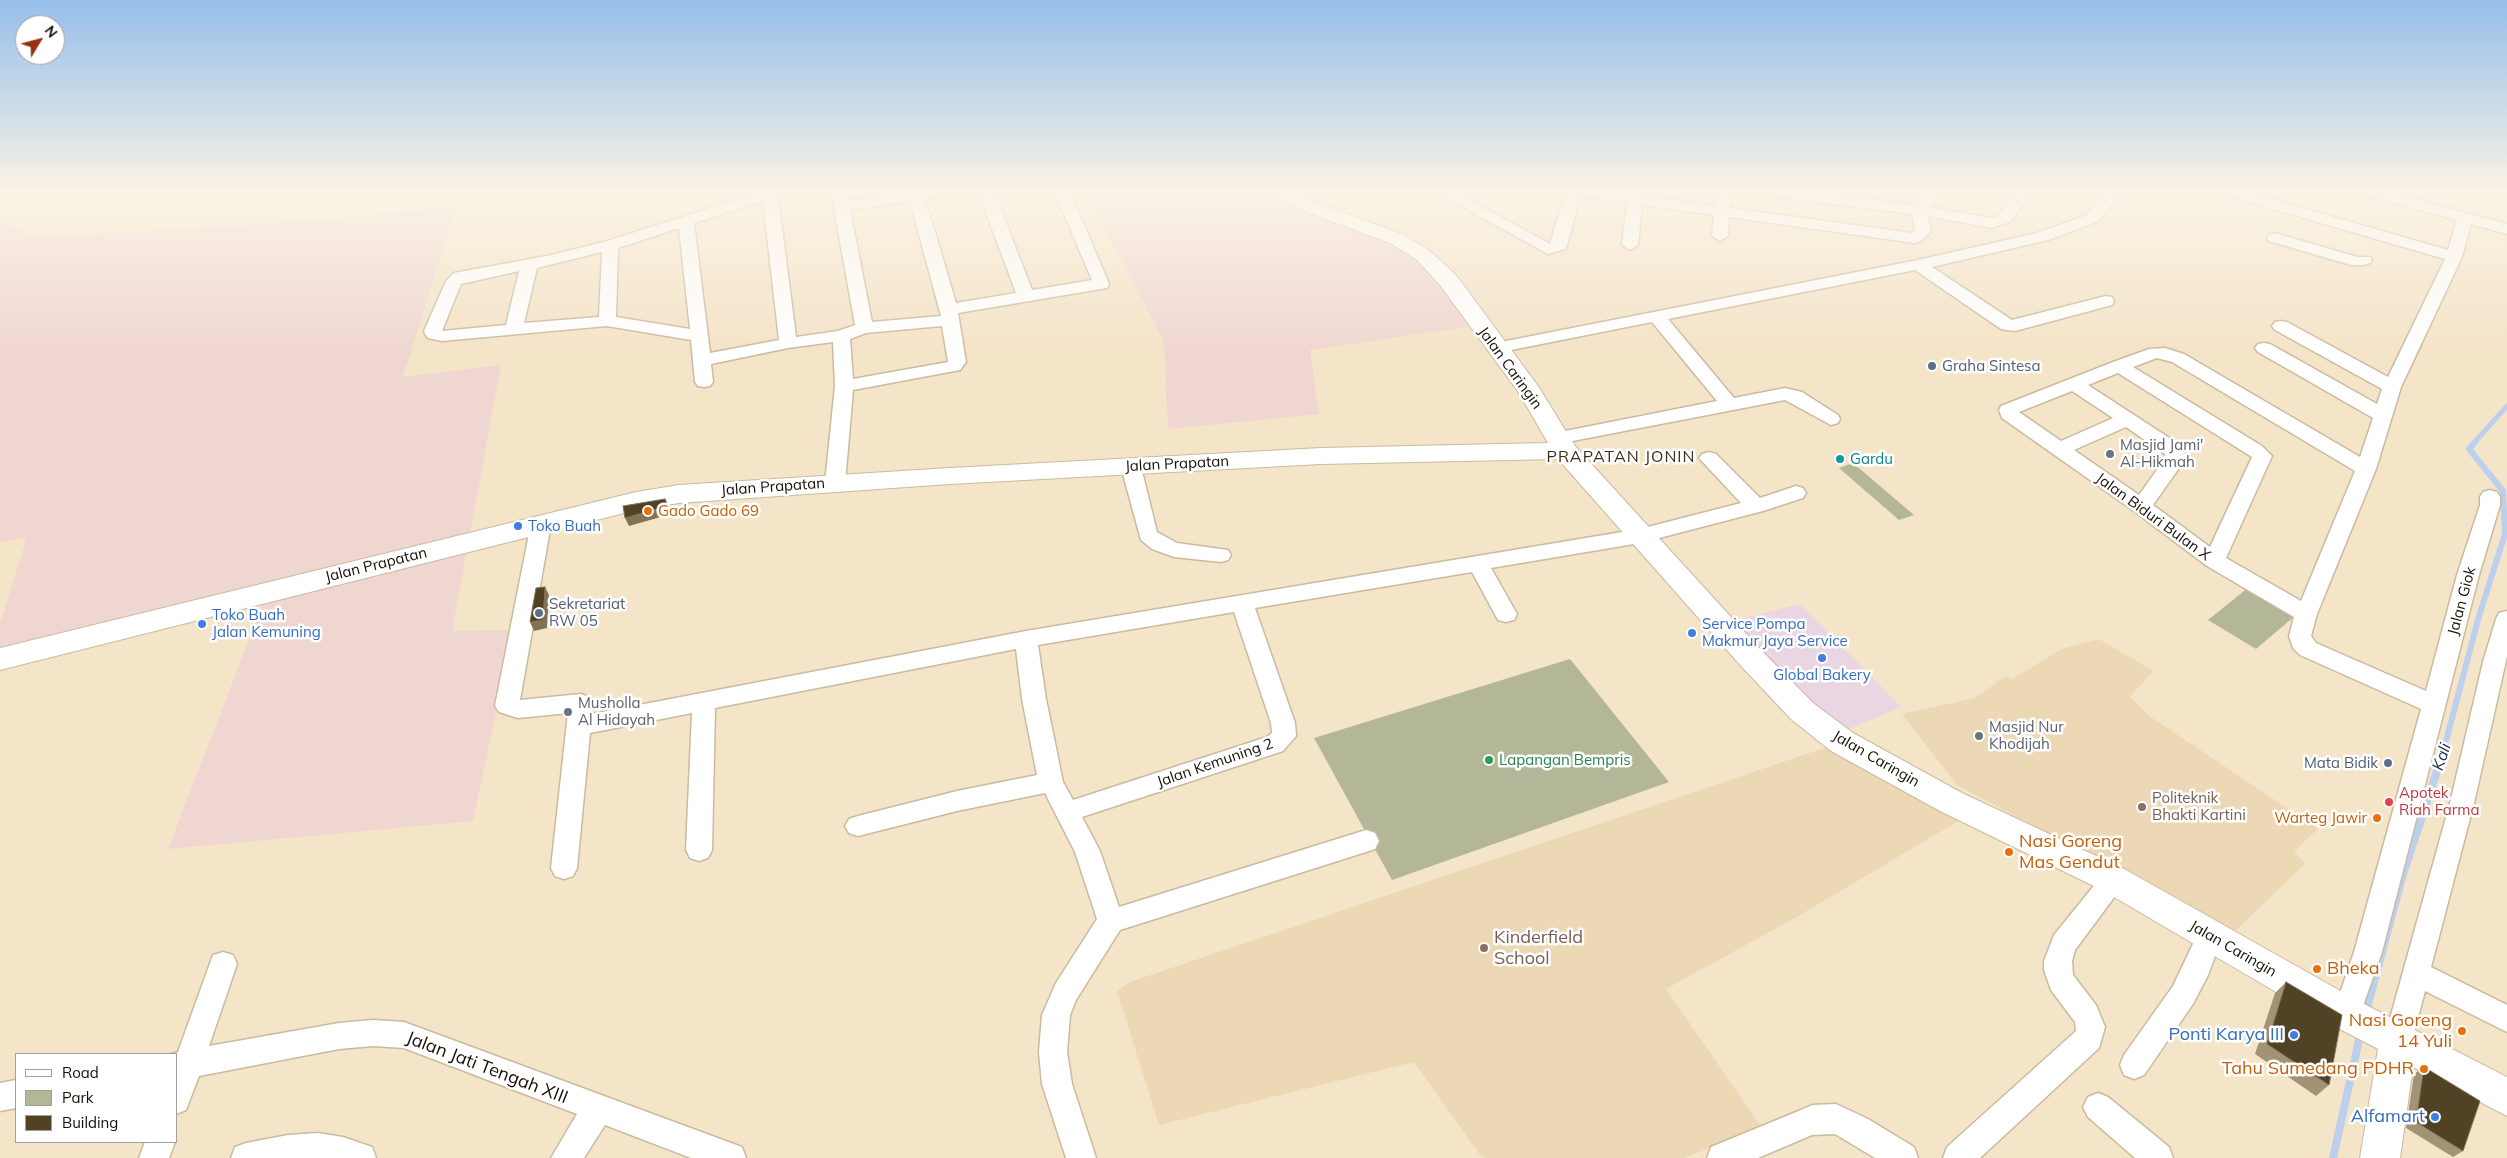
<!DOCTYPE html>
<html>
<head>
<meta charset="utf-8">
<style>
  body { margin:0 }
  #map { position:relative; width:2507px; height:1158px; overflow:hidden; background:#f4e4c8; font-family:Mulish,sans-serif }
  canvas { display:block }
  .legend { position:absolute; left:15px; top:1053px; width:162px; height:90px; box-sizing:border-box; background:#fff; border:1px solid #a29f9c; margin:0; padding:6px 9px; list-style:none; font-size:15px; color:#161007 }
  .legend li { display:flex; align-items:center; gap:10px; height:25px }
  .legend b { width:25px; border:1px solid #a29f9c }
  .north { position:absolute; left:15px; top:15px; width:50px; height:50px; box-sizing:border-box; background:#fff; border:1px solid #a29f9c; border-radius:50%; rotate:53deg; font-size:14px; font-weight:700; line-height:20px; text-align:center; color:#161007 }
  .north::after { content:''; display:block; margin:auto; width:18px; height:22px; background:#983112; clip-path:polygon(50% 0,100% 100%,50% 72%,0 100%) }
</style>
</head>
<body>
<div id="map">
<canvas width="2507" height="1158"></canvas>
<ul class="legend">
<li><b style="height:6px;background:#fff"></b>Road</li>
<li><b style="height:14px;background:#b4b698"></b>Park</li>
<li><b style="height:14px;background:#514226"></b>Building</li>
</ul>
<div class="north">N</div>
</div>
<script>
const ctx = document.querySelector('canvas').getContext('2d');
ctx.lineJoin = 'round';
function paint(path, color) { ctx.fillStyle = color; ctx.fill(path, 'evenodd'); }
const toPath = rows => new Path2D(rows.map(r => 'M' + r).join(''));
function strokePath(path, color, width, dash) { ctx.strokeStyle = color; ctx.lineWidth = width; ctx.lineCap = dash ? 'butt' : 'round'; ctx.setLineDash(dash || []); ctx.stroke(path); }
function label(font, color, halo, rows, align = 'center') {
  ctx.font = font + ' Mulish,sans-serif'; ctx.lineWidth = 5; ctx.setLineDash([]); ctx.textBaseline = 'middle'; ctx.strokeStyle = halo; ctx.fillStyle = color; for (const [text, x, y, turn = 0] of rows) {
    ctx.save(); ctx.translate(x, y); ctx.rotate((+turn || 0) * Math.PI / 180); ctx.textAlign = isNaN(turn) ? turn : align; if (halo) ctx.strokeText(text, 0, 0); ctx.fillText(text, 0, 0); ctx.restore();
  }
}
const commercial = toPath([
  [1800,604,1901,707,1844,731,1783,677,1729,622]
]);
const industrial = toPath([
  [1086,191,1284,191,1399,239,1487,324,1310,350,1319,414,1168,429,1164,342],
  [456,207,403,377,501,365,452,631,513,630,473,821,168,849,271,583,0,648,0,624,27,537,0,542,0,223,39,237,282,223]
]);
const built = toPath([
  [2099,639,2153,671,2130,697,2148,715,2318,829,2294,851,2305,864,2234,932,1957,785,1902,714,1975,698,2006,676,2012,679,2062,649],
  [1842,742,1972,813,1800,915,1666,989,1762,1128,1684,1158,1486,1158,1480,1155,1414,1062,1159,1125,1117,991,1130,982]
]);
const green = toPath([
  [1853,463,1914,515,1899,520,1839,468],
  [2249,587,2296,615,2256,649,2208,620],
  [1570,659,1669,782,1392,880,1314,738]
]);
const streamFar2 = toPath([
  [2474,443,2507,406]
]);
const streamFar1 = toPath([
  [2441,760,2479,616,2505,534,2503,491,2469,449,2475,442]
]);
const stream = toPath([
  [2366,1012,2403,874,2441,759],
  [2333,1158,2361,1031]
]);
const street = toPath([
  [764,191,788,191,778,196,796,337,838,331,855,325,831,191,847,191,849,201,912,191,947,191,944,194,925,198,956,303,1016,293,978,191,994,191,1032,290,1092,280,1054,191,1070,191,1109,284,1107,288,1101,289,958,313,966,362,960,370,853,390,845,483,842,488,835,489,828,488,825,483,835,386,833,342,788,348,711,364,713,382,710,386,704,387,698,386,695,382,691,340,607,326,442,341,428,338,425,334,424,331,446,281,454,273,547,256,604,242,764,191],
  [763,201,779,340,710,353,694,223,763,201],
  [910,201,941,316,872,322,850,210,910,201],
  [679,228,690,329,616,317,618,248,679,228],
  [602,252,599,317,524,323,537,268,602,252],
  [519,271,506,325,442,331,461,284,519,271],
  [942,326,948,362,853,379,850,339,866,333,942,326],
  [1434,191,1453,191,1550,244,1566,191,1609,191,1715,206,1716,191,1732,191,1730,208,1912,233,1915,231,1912,214,1769,196,1761,191,1806,191,1915,205,1924,191,1940,191,1929,207,1990,218,1998,216,2017,191,2033,191,2010,222,1991,228,1928,216,1931,232,1921,241,1915,243,1729,217,1728,236,1720,241,1712,236,1714,215,1642,205,1638,245,1630,250,1622,245,1627,203,1580,196,1567,246,1565,249,1548,254,1434,191],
  [2106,191,2122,191,2099,221,2048,240,1932,267,2012,320,2106,296,2112,297,2114,301,2112,305,2015,331,2007,330,2001,329,1915,270,1668,319,1734,398,1785,388,1802,392,1838,415,1840,419,1838,423,1831,425,1785,400,1557,444,1550,442,1547,438,1550,434,1717,401,1652,322,1496,353,1490,352,1487,348,1490,344,1496,343,1918,260,2037,233,2087,215,2106,191],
  [2218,191,2243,191,2448,250,2457,220,2362,194,2359,191,2385,191,2507,224,2507,234,2471,224,2462,257,2401,387,2376,469,2317,614,2311,636,2316,643,2426,691,2457,575,2480,505,2480,497,2483,492,2490,490,2497,492,2500,497,2500,505,2479,575,2382,952,2357,1023,2347,1027,2337,1023,2333,1014,2354,952,2421,709,2300,655,2293,648,2289,636,2294,617,2207,566,2134,511,2002,418,1999,410,2001,406,2113,362,2149,349,2165,348,2184,354,2360,457,2373,418,2258,352,2255,348,2258,344,2264,343,2270,344,2377,404,2382,389,2275,330,2272,326,2275,322,2281,321,2287,322,2388,377,2445,259,2221,194,2218,191],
  [2157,358,2172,362,2355,471,2301,601,2226,558,2272,456,2262,446,2133,367,2157,358],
  [2118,373,2252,457,2210,547,2153,505,2184,461,2185,454,2177,443,2088,385,2118,373],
  [2072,391,2113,418,2061,441,2019,412,2072,391],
  [2126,427,2165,454,2164,460,2139,495,2074,450,2126,427],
  [2496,191,2507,191,2507,197,2499,194,2496,191],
  [2275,233,2357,257,2370,257,2372,260,2370,263,2363,265,2351,265,2269,241,2267,238,2269,235,2275,233],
  [1709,452,1716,454,1760,498,1796,486,1803,488,1806,493,1803,498,1763,511,1640,543,1491,568,1517,614,1514,620,1506,622,1498,620,1472,572,1255,608,1295,723,1296,736,1283,751,1082,817,1100,851,1119,907,1366,830,1375,833,1379,841,1375,849,1366,852,1120,930,1076,1000,1070,1015,1067,1052,1072,1084,1096,1158,1066,1158,1042,1084,1039,1052,1042,1015,1056,983,1097,919,1075,852,1045,793,957,811,858,836,849,833,845,826,849,819,858,816,957,791,1037,775,1022,699,1016,649,715,708,712,850,708,858,699,861,690,858,686,850,692,713,590,733,577,868,573,876,564,879,555,876,551,868,568,713,518,718,499,712,495,706,531,524,534,519,541,517,548,519,551,524,520,700,581,694,589,697,593,703,592,714,1026,631,1640,529,1741,503,1699,458,1702,454,1709,452],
  [1234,612,1271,723,1272,733,1267,737,1073,800,1063,782,1046,699,1038,645,1234,612],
  [1131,461,1138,463,1141,467,1157,532,1177,543,1228,550,1231,555,1228,560,1221,562,1174,557,1152,549,1141,540,1121,467,1124,463,1131,461],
  [2507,611,2507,656,2474,803,2431,967,2507,1005,2507,1032,2425,991,2412,1040,2408,1050,2398,1053,2388,1050,2384,1040,2450,803,2483,662,2496,619,2499,613,2507,611],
  [2114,869,2123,872,2127,880,2075,950,2072,961,2073,975,2096,1005,2105,1027,2099,1048,1980,1158,1943,1158,1947,1147,2076,1031,2075,1022,2051,990,2044,970,2044,961,2054,935,2105,872,2114,869],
  [2210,923,2219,927,2223,935,2208,975,2193,1004,2144,1075,2134,1079,2124,1075,2120,1065,2124,1055,2173,986,2201,927,2210,923],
  [223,952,233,955,237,964,209,1046,339,1023,373,1020,404,1022,731,1143,742,1147,746,1158,691,1158,605,1125,584,1158,551,1158,577,1114,404,1048,373,1046,339,1049,199,1076,186,1110,176,1114,176,1054,171,1054,178,1052,213,955,223,952],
  [16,1080,16,1108,0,1111,0,1083,16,1080],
  [2098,1093,2108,1097,2169,1147,2173,1158,2135,1158,2088,1117,2083,1107,2088,1097,2098,1093],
  [1836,1104,1868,1119,1914,1147,1918,1158,1875,1158,1835,1134,1812,1135,1758,1158,1707,1158,1711,1147,1801,1110,1812,1105,1836,1104],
  [318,1133,343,1137,372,1147,376,1158,231,1158,235,1147,246,1143,288,1135,318,1133],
  [145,1142,175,1142,169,1158,139,1158,145,1142]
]);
const secondary = toPath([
  [1274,191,1296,191,1305,198,1404,235,1431,252,1456,275,1538,386,1575,446,1761,650,1813,703,1853,733,1962,793,2126,870,2360,1002,2507,1077,2507,1116,2413,1067,2400,1158,2360,1158,2378,1049,2334,1026,2102,890,1940,811,1831,751,1791,719,1741,666,1558,459,1321,464,950,484,679,503,636,510,0,670,0,648,636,492,679,485,950,468,1321,448,1548,443,1519,393,1440,285,1417,260,1390,243,1291,206,1274,191]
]);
const wall = toPath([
  [2286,982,2329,1085,2316,1096,2255,1054,2275,993],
  [2424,1067,2463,1151,2453,1157,2406,1128,2414,1074]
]);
const shadedWall = toPath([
  [668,506,671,514,629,526,625,518],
  [545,587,549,595,547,628,534,631,530,622]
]);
const building = toPath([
  [665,499,668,506,625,518,623,506,665,499],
  [545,587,543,620,530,622,536,588,545,587],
  [2286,982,2342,1015,2329,1085,2267,1044,2286,982],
  [2424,1067,2480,1101,2463,1151,2416,1122,2424,1067]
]);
const markers = [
  [1932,366,5,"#5c6f8a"],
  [2110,454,5,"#6b7280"],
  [1840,459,5,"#0f9aa8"],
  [648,511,5,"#e8710a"],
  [518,526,5,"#3f7fe0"],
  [539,613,5,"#5c6f8a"],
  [202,624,5,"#3f7fe0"],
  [1692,633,5,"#3f7fe0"],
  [1822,658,5,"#3f7fe0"],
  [568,712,5,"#6b7280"],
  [1979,736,5,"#6b7280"],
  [1489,760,5,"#2e9e5b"],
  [2388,763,5,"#5c6f8a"],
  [2389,802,5,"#e0444e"],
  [2142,807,5,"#8d6e63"],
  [2377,818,5,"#e8710a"],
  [2009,852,5,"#e8710a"],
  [1484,948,5,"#8d6e63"],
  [2317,969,5,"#e8710a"],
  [2462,1031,5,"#e8710a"],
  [2294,1035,5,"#3f7fe0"],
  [2424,1069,5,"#e8710a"],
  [2435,1117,5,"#3f7fe0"]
];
const serviceNames = [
  ["Graha Sintesa",1942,366],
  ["Sekretariat",549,604],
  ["RW 05",549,621],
  ["Mata Bidik",2378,763,"right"]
];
const streetNames = [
  ["Jalan Caringin",1510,368,54],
  ["Jalan Prapatan",1177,464,-3],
  ["Jalan Prapatan",773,487,-4],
  ["Jalan Biduri Bulan X",2153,517,36],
  ["Jalan Prapatan",376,565,-14],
  ["Jalan Giok",2462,601,-75],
  ["Jalan Caringin",1876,759,30],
  ["Jalan Kemuning 2",1215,763,-19],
  ["Jalan Caringin",2233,949,30]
];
const worshipNames = [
  ["Masjid Jami'",2120,445],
  ["Al-Hikmah",2120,462],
  ["Musholla",578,703],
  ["Al Hidayah",578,720],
  ["Masjid Nur",1989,727],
  ["Khodijah",1989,744]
];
const cultureNames = [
  ["Gardu",1850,459]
];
const foodNames = [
  ["Gado Gado 69",658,511],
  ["Warteg Jawir",2367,818,"right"]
];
const shopNames = [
  ["Toko Buah",528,526],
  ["Toko Buah",212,615],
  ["Jalan Kemuning",212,632],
  ["Service Pompa",1702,624],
  ["Makmur Jaya Service",1702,641],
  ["Global Bakery",1822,675,"center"]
];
const leisureNames = [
  ["Lapangan Bempris",1499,760]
];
const healthNames = [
  ["Apotek",2399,793],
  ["Riah Farma",2399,810]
];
const educationNames = [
  ["Politeknik",2152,798],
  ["Bhakti Kartini",2152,815]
];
const neighbourhoodNames = [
  ["PRAPATAN JONIN",1621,457]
];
const waterNames = [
  ["Kali",2442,757,-72]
];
const nearFoodnames = [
  ["Nasi Goreng",2019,842],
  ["Mas Gendut",2019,863],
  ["Bheka",2327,969],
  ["Nasi Goreng",2452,1021,"right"],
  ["14 Yuli",2452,1042,"right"],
  ["Tahu Sumedang PDHR",2414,1069,"right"]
];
const nearEducationnames = [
  ["Kinderfield",1494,938],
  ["School",1494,959]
];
const nearShopnames = [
  ["Ponti Karya III",2284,1035],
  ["Alfamart",2425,1117]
];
const nearStreetnames = [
  ["Jalan Jati Tengah XIII",487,1068,21]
];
paint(commercial, '#ead5e3');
paint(industrial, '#f0d6d1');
paint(built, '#ecd8b5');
paint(green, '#b4b698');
strokePath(streamFar2, '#bcd0ed', 5);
strokePath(streamFar1, '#bcd0ed', 6);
strokePath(stream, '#bcd0ed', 8);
strokePath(street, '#caba9f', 3);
strokePath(secondary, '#caba9f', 2);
paint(street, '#fff');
paint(secondary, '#fff');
paint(wall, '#a29377');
paint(shadedWall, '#827357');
paint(building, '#514226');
strokePath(building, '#827357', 1);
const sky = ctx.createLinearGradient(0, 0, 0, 353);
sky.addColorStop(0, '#96bfea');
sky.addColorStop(0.54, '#faf3e6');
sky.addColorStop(1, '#faf3e600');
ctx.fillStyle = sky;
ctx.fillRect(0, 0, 2507, 353);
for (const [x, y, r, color] of markers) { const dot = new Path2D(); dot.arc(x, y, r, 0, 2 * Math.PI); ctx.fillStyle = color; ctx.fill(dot); strokePath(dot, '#fff', 2); }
label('15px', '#4e5e75', '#fff', serviceNames, 'left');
label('15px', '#161007', '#fff', streetNames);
label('15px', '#5b616d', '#fff', worshipNames, 'left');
label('15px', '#0d838f', '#fff', cultureNames, 'left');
label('15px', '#c56008', '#fff', foodNames, 'left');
label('15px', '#366cbe', '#fff', shopNames, 'left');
label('15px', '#27864d', '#fff', leisureNames, 'left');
label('15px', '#be3a42', '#fff', healthNames, 'left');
label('15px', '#785e54', '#fff', educationNames, 'left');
ctx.letterSpacing = '1px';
label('16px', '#3c2f18', '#fff', neighbourhoodNames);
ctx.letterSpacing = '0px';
label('italic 16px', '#112b51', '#fff', waterNames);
label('18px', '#c56008', '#fff', nearFoodnames, 'left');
label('18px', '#785e54', '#fff', nearEducationnames, 'left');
label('18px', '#366cbe', '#fff', nearShopnames, 'right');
label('18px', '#161007', '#fff', nearStreetnames);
</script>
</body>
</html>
